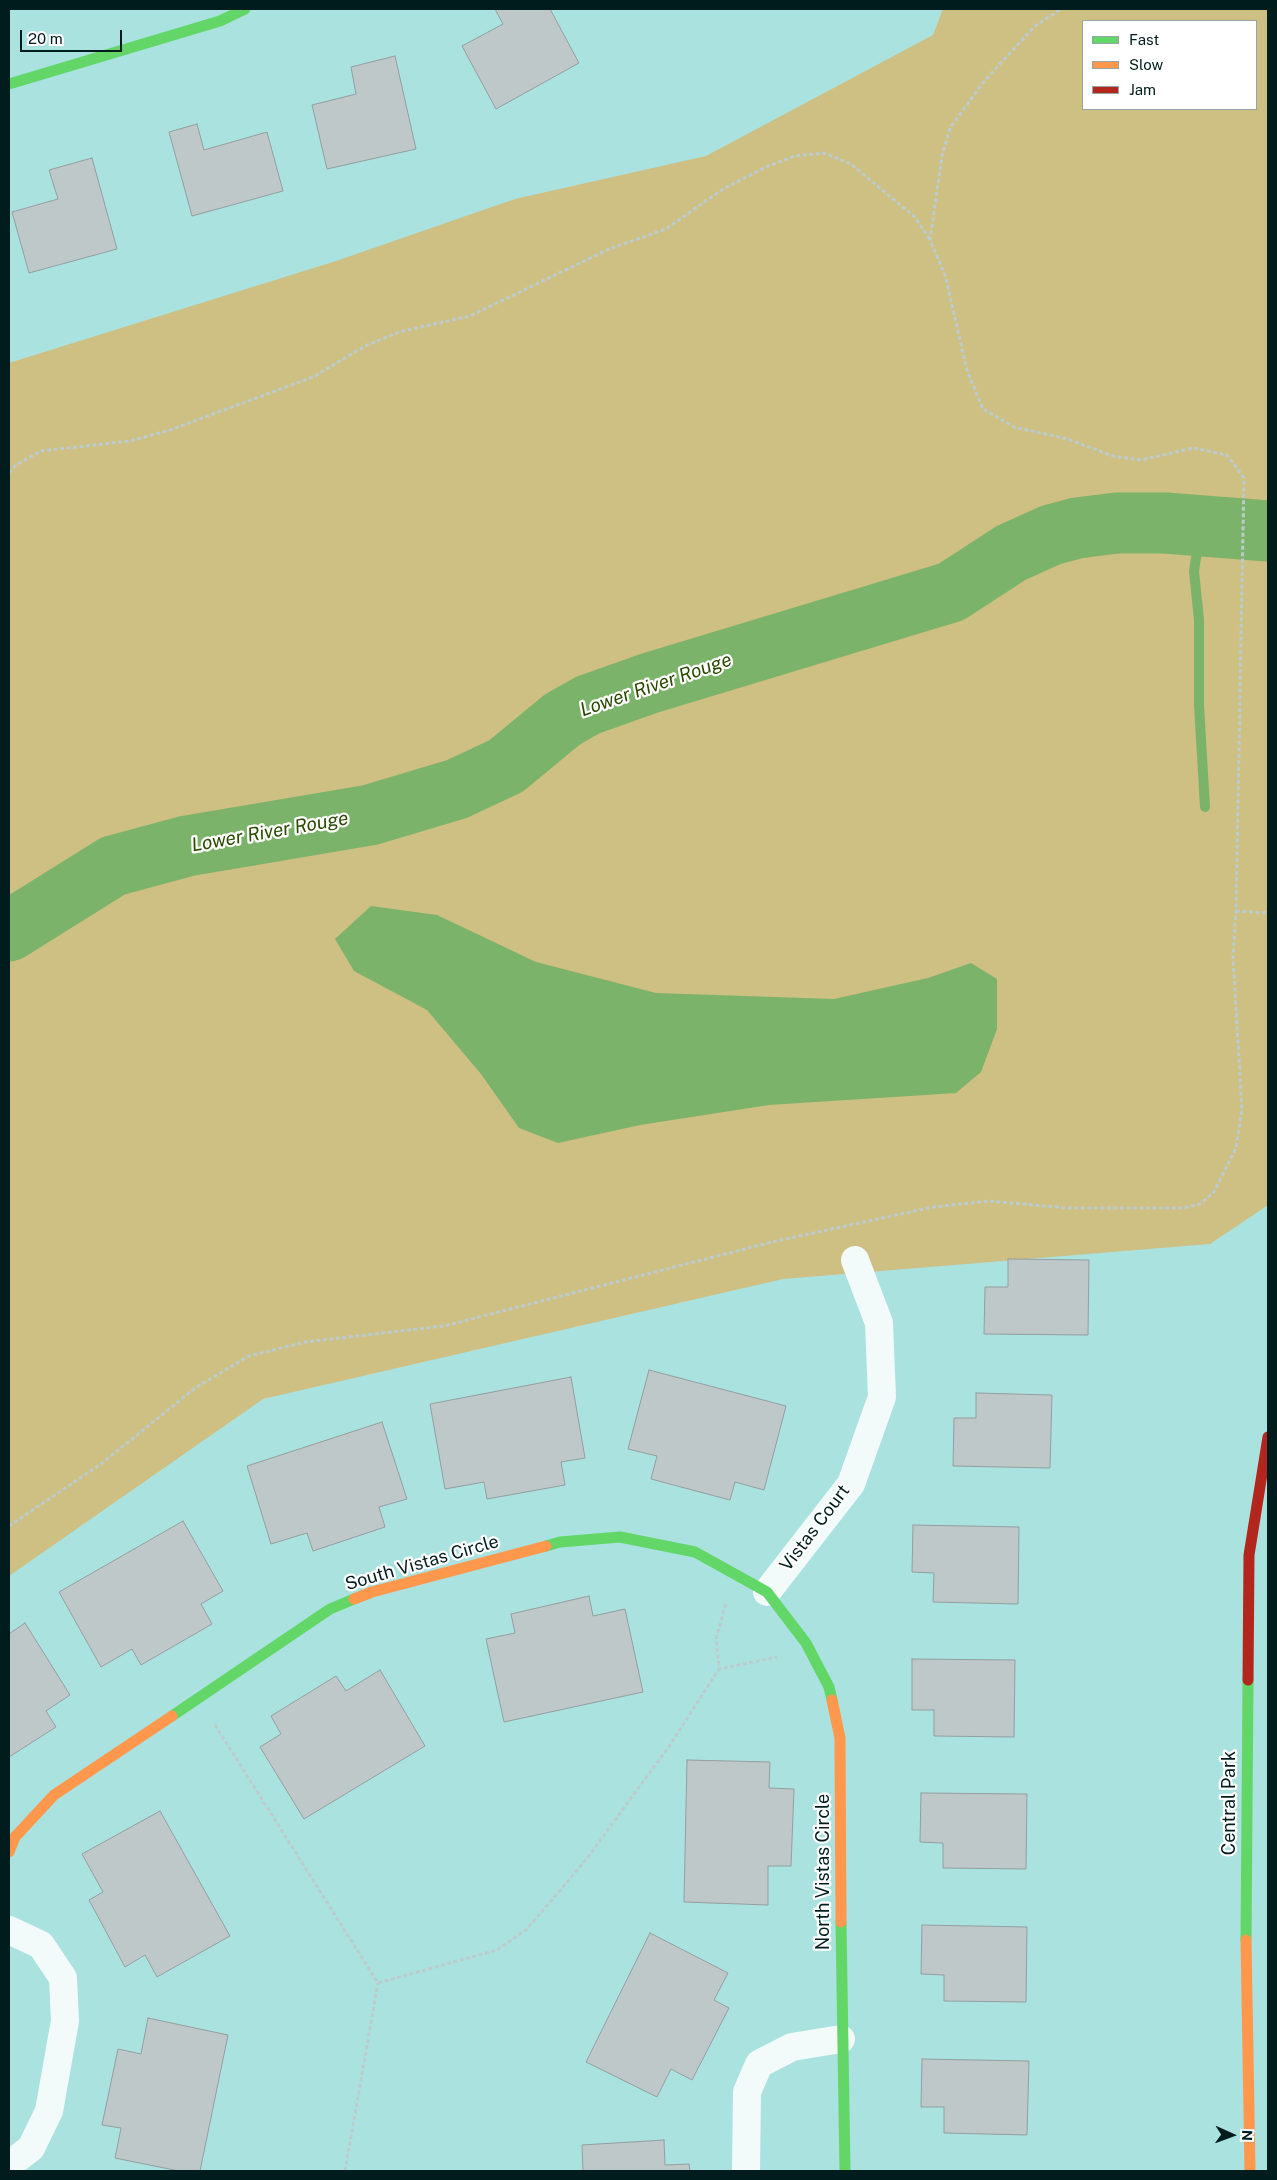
<!DOCTYPE html>
<html>
<head>
<meta charset="utf-8">
<style>
  body { margin:0 }
  #map { position:relative; width:1277px; height:2180px; overflow:hidden; background:#aae2e0; font-family:"Public Sans",sans-serif }
  canvas { display:block }
  .frame { position:absolute; inset:0; border:10px solid #001c1c; pointer-events:none }
  .legend { position:absolute; left:1082px; top:20px; width:175px; height:90px; box-sizing:border-box; background:#fff; border:1px solid #99a4a4; margin:0; padding:6px 9px; list-style:none; font-size:15px; color:#001c1c }
  .legend li { display:flex; align-items:center; gap:10px; height:25px }
  .legend b { width:25px; border:1px solid #99a4a4 }
  .north { position:absolute; left:1207px; top:2110px; width:50px; height:50px; -webkit-text-stroke:4px #fff; paint-order:stroke; rotate:92deg; font-size:14px; font-weight:700; line-height:20px; text-align:center; color:#001c1c }
  .north::after { content:''; display:block; margin:auto; width:18px; height:22px; background:#001c1c; clip-path:polygon(50% 0,100% 100%,50% 72%,0 100%) }
  .scale { position:absolute; left:20px; top:30px; width:102px; height:22px; box-sizing:border-box; border:2px solid #001c1c; border-top:0; padding-left:6px; font-size:15px; line-height:18px; white-space:nowrap; color:#001c1c; -webkit-text-stroke:4px #fff; paint-order:stroke }
</style>
</head>
<body>
<div id="map">
<canvas width="1277" height="2180"></canvas>
<div class="frame"></div>
<ul class="legend">
<li><b style="height:6px;background:#63d668"></b>Fast</li>
<li><b style="height:6px;background:#ff974d"></b>Slow</li>
<li><b style="height:6px;background:#b3261e"></b>Jam</li>
</ul>
<div class="north">N</div>
<div class="scale">20 m</div>
</div>
<script>
const ctx = document.querySelector('canvas').getContext('2d');
ctx.lineJoin = 'round';
function paint(path, color) { ctx.fillStyle = color; ctx.fill(path, 'evenodd'); }
const toPath = rows => new Path2D(rows.map(r => 'M' + r).join(''));
function strokePath(path, color, width, dash) { ctx.strokeStyle = color; ctx.lineWidth = width; ctx.lineCap = dash ? 'butt' : 'round'; ctx.setLineDash(dash || []); ctx.stroke(path); }
function label(font, color, halo, rows, align = 'center') {
  ctx.font = font + ' "Public Sans",sans-serif'; ctx.lineWidth = 4.5; ctx.setLineDash([]); ctx.textBaseline = 'middle'; ctx.strokeStyle = halo; ctx.fillStyle = color; for (const [text, x, y, turn = 0] of rows) {
    ctx.save(); ctx.translate(x, y); ctx.rotate((+turn || 0) * Math.PI / 180); ctx.textAlign = isNaN(turn) ? turn : align; if (halo) ctx.strokeText(text, 0, 0); ctx.fillText(text, 0, 0); ctx.restore();
  }
}
const green = toPath([
  [943,9,1268,9,1268,1205,1210,1244,783,1279,263,1399,9,1576,9,363,336,261,515,199,706,156,933,35],
  [1083,21,1256,21,1256,109,1083,109]
]);
const water = toPath([
  [371,906,437,915,536,962,656,993,834,999,928,978,971,963,997,979,997,1029,981,1072,956,1093,769,1105,640,1125,558,1143,519,1128,481,1074,427,1010,354,971,335,939]
]);
const stream = toPath([
  [1201,526,1194,571,1199,620,1199,705,1205,807]
]);
const river = toPath([
  [9,931,113,866,187,846,370,815,457,789,506,766,563,719,588,705,650,683,951,592,1011,553,1051,535,1077,528,1117,523,1165,523,1268,531]
]);
const building = toPath([
  [495,9,550,9,579,63,496,109,462,46,503,24,495,9],
  [395,56,416,149,327,169,312,105,356,94,351,67,395,56],
  [197,124,204,150,267,132,283,191,192,216,169,132,197,124],
  [92,158,117,249,29,273,12,212,58,199,49,170,92,158],
  [1008,1259,1089,1260,1088,1335,984,1334,985,1287,1008,1287,1008,1259],
  [649,1370,786,1406,764,1490,735,1482,730,1500,651,1479,657,1456,628,1449,649,1370],
  [571,1377,585,1458,561,1462,565,1485,487,1499,484,1482,445,1489,430,1404,571,1377],
  [976,1393,1052,1395,1050,1468,953,1466,954,1418,976,1418,976,1393],
  [382,1422,407,1499,379,1507,385,1527,313,1551,307,1533,271,1544,247,1466,382,1422],
  [183,1521,223,1591,201,1604,212,1624,141,1665,132,1649,101,1667,59,1592,183,1521],
  [913,1525,1019,1527,1018,1604,933,1602,934,1573,912,1572,913,1525],
  [589,1596,593,1616,625,1609,643,1692,504,1722,486,1639,515,1633,511,1614,589,1596],
  [25,1623,70,1695,46,1711,56,1727,9,1757,9,1634,25,1623],
  [912,1659,1015,1660,1014,1737,934,1736,934,1710,912,1710,912,1659],
  [380,1670,425,1746,304,1819,260,1747,281,1734,271,1716,336,1676,346,1691,380,1670],
  [687,1760,770,1762,769,1788,794,1789,791,1866,768,1866,768,1905,684,1902,687,1760],
  [921,1793,1027,1794,1026,1869,943,1868,943,1843,920,1842,921,1793],
  [160,1811,230,1936,157,1977,145,1955,125,1967,89,1900,103,1892,82,1854,160,1811],
  [922,1925,1027,1927,1026,2002,944,2001,944,1975,921,1974,922,1925],
  [650,1933,728,1973,714,2000,729,2008,692,2080,671,2069,657,2097,586,2062,650,1933],
  [148,2018,228,2035,200,2171,179,2171,115,2158,121,2128,102,2125,118,2049,141,2054,148,2018],
  [922,2059,1029,2061,1027,2135,944,2133,944,2107,921,2107,922,2059],
  [664,2140,665,2165,689,2164,690,2171,583,2171,582,2145,664,2140]
]);
const path = toPath([
  [9,473,16,465,41,451,130,441,170,430,313,377,365,346,399,332,470,316,609,249,666,229,723,189,766,167,795,156,824,153,851,164,915,217,930,240],
  [1236,911,1268,913],
  [9,1526,101,1464,195,1388,249,1356,305,1342,444,1326,772,1242,933,1207,988,1201,1068,1208,1184,1208,1200,1204,1214,1192,1236,1148,1242,1109,1233,957,1236,911,1244,478,1227,455,1193,448,1141,460,1113,456,1068,439,1014,427,983,409,967,370,945,275,930,240,942,156,950,128,986,79,1035,26,1061,9],
  [726,1604,716,1638,719,1669,777,1657],
  [215,1725,378,1983,497,1950,526,1930,585,1861,670,1745,719,1669],
  [345,2171,378,1983]
]);
const street = toPath([
  [767,1592,851,1484,882,1397,879,1323,855,1260],
  [9,1930,41,1945,63,1978,65,2021,49,2111,31,2148,9,2165],
  [746,2171,747,2092,759,2064,792,2047,841,2039]
]);
const fast = toPath([
  [9,84,220,21,245,9],
  [546,1546,560,1542,620,1537,695,1552,767,1592,806,1643,829,1687,832,1700],
  [172,1716,330,1609,354,1599],
  [841,1922,845,2171],
  [1246,1940,1248,1680]
]);
const slow = toPath([
  [354,1599,372,1592,546,1546],
  [832,1700,840,1738,841,1922],
  [9,1852,15,1837,54,1795,172,1716],
  [1246,1940,1250,2171]
]);
const jam = toPath([
  [1248,1680,1249,1555,1268,1437]
]);
const streetNames = [
  ["Vistas Court",815,1528,-53],
  ["South Vistas Circle",422,1563,-16],
  ["Central Park",1229,1803,-90],
  ["North Vistas Circle",823,1872,-90]
];
const waterNames = [
  ["Lower River Rouge",656,685,-19],
  ["Lower River Rouge",270,832,-10]
];
paint(green, '#cebf82');
paint(water, '#7cb36a');
strokePath(stream, '#7cb36a', 10);
strokePath(river, '#7cb36a', 61);
paint(building, '#bec8c8');
strokePath(building, '#939e9f', 1);
strokePath(path, '#bccccc', 3, [4, 2.5]);
strokePath(street, '#f2fbfa', 28);
strokePath(fast, '#63d668', 11);
strokePath(slow, '#ff974d', 11);
strokePath(jam, '#b3261e', 11);
label('18px', '#001c1c', '#fff', streetNames);
label('italic 19px', '#284b00', '#fff', waterNames);
</script>
</body>
</html>
